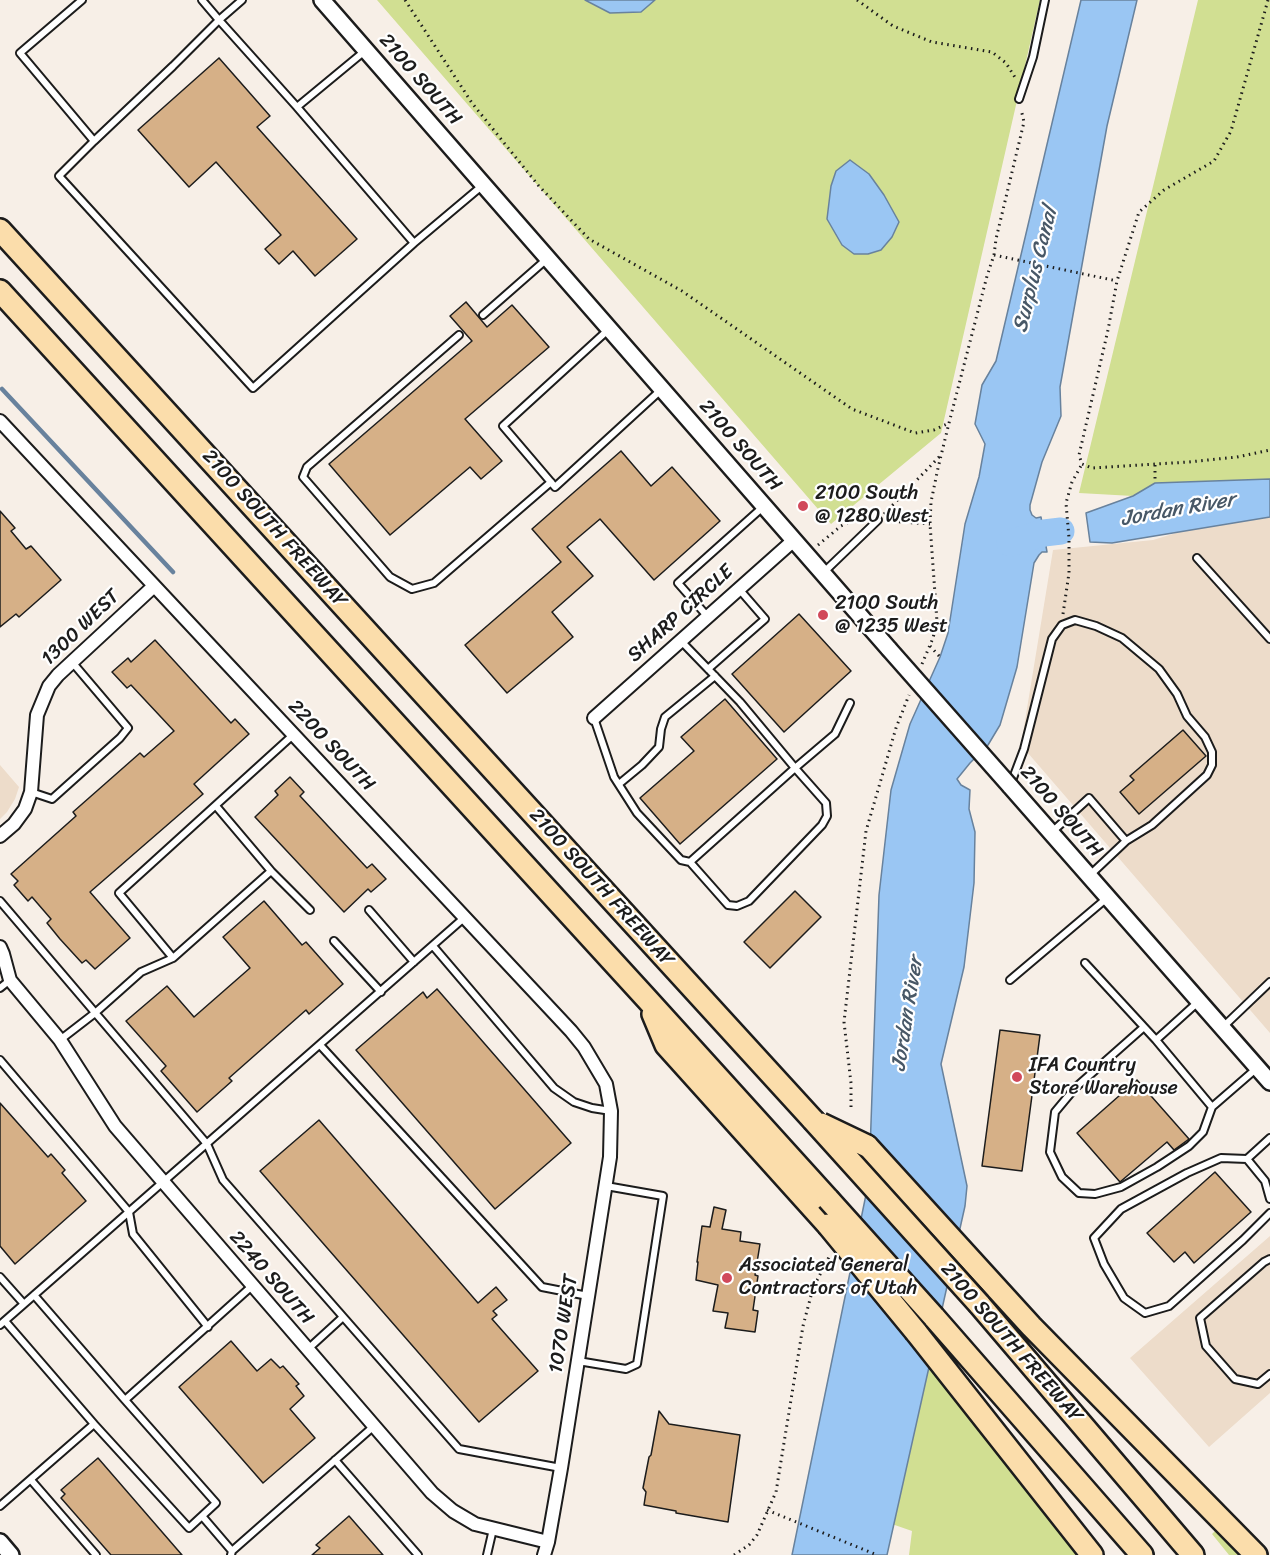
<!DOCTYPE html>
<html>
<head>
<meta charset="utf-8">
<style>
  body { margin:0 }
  canvas { display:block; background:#f7efe7 }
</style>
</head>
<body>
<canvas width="1270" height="1555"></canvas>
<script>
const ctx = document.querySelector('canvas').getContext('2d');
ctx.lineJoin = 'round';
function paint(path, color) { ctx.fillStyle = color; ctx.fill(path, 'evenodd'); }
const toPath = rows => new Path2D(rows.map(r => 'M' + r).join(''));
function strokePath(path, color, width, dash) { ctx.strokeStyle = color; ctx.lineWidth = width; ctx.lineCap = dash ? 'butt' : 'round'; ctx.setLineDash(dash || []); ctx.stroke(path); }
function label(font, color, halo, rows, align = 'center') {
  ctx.font = font + ' Sriracha,sans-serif'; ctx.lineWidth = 4.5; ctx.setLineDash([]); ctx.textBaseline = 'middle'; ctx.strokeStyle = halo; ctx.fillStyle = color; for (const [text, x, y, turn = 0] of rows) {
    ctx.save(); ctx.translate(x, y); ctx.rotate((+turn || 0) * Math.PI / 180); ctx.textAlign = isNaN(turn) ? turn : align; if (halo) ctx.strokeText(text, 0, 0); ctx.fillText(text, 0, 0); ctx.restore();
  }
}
const built = toPath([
  [1270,516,1270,1033,1021,745,1053,550,1153,540,1229,517],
  [0,765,19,787,15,799,7,812,0,819],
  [1270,1236,1270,1393,1209,1447,1130,1358]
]);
const green = toPath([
  [377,0,1040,0,941,433,831,524],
  [1198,0,1270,0,1270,479,1156,483,1133,496,1079,493],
  [910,1342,963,1408,1077,1555,909,1555,912,1531,889,1523],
  [1217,1529,1241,1555,1229,1555,1212,1534]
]);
const water = toPath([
  [585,0,655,0,641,12,610,13,585,0],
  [1081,0,1137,0,1107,126,1060,387,1061,416,1042,462,1030,505,1030,510,1032,515,1036,518,1041,517,1047,552,1042,552,1039,555,1034,563,1017,667,1000,725,988,745,970,763,957,779,961,785,970,790,969,809,975,832,974,883,964,967,941,1064,967,1186,965,1206,887,1555,792,1555,869,1180,879,895,891,790,910,724,940,657,948,633,965,524,979,477,985,444,975,424,982,385,996,361,1081,0],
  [850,160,869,174,884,195,899,222,892,237,881,250,868,254,854,254,842,245,827,219,831,186,836,171,850,160],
  [1270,479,1270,517,1112,543,1090,542,1086,513,1133,496,1155,483,1270,479]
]);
const stream = toPath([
  [2,389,173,572]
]);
const river = toPath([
  [1010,543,1044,533,1061,531]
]);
const building = toPath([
  [219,58,270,116,257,127,357,239,315,276,293,251,279,264,265,249,281,235,216,162,189,187,138,130,219,58],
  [466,302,487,327,512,305,549,347,465,419,502,461,481,479,470,467,390,535,329,464,472,341,450,316,466,302],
  [621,451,651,486,672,467,720,521,654,580,600,519,567,547,593,576,552,612,573,637,507,693,465,645,561,562,532,529,621,451],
  [0,511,15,528,11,531,26,549,31,546,61,580,19,617,16,614,0,627,0,511],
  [799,614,851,671,784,732,732,674,799,614],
  [155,640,231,723,235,719,249,734,194,784,203,794,90,892,130,938,95,969,86,960,82,963,60,939,47,923,51,919,32,897,28,901,14,885,18,881,11,874,76,816,73,812,140,753,144,757,174,731,131,685,127,688,112,672,128,658,131,662,155,640],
  [725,699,777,759,680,844,640,798,694,751,681,737,725,699],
  [1183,730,1206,756,1139,814,1120,792,1134,780,1130,776,1183,730],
  [290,777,304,792,300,796,367,868,372,864,386,879,371,892,368,889,344,912,255,817,278,795,275,791,290,777],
  [795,891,821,917,770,968,744,942,795,891],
  [264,901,302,945,306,942,343,984,309,1014,306,1010,229,1078,232,1081,197,1112,161,1071,166,1066,126,1021,167,986,194,1017,250,968,223,937,264,901],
  [437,989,571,1143,495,1209,356,1050,423,992,427,998,437,989],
  [1000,1030,1040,1035,1022,1171,982,1166,1000,1030],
  [1137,1080,1189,1139,1174,1150,1167,1142,1120,1182,1077,1133,1137,1080],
  [0,1103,48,1157,51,1154,65,1170,62,1173,86,1201,15,1264,0,1246,0,1103],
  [319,1120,478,1303,496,1287,507,1300,493,1311,497,1315,492,1319,538,1371,479,1422,260,1171,319,1120],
  [1215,1172,1251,1212,1194,1263,1185,1252,1174,1262,1147,1233,1215,1172],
  [714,1207,726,1210,722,1229,741,1232,740,1241,760,1244,755,1275,758,1276,753,1310,758,1311,755,1332,725,1328,728,1313,713,1311,718,1285,696,1280,698,1262,697,1262,702,1226,710,1227,714,1207],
  [231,1341,257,1371,271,1359,280,1368,283,1366,299,1384,296,1386,304,1396,290,1409,315,1438,263,1483,179,1387,231,1341],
  [659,1411,669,1424,740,1435,728,1522,676,1513,676,1511,644,1505,646,1492,643,1488,649,1457,651,1455,659,1411],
  [98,1458,182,1555,111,1555,61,1498,65,1494,61,1490,98,1458],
  [349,1516,383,1555,312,1555,320,1548,316,1545,349,1516]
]);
const path = toPath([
  [405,0,472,103,538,185,589,239,682,291,852,409,915,433,934,430,949,423],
  [857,0,893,26,932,42,992,52,1006,63,1016,79],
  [1268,0,1231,131,1214,161,1164,190,1139,212,1117,281,1108,330,1079,455,1082,464,1092,468,1189,462,1237,457,1270,450],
  [994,255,1117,281],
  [1155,465,1155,483],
  [884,514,940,456],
  [887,521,930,524],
  [818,545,841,526,849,522,863,520],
  [1063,614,1069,573,1069,538,1066,503,1072,482,1082,464],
  [930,646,940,657],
  [922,664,933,638,937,622,930,524,931,502,938,468,949,423,987,276,994,255,996,239,1024,122,1021,109],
  [851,1107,851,1083,844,1022,866,831,896,728,909,695],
  [767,1510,877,1555],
  [734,1555,749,1545,757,1535,776,1492,803,1326,813,1288,830,1255]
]);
const service = toPath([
  [82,0,20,53,94,141,59,176,253,388,414,243],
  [242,0,219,20,297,107,366,50],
  [1019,99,1033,57,1045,0],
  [297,107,414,243,483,185],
  [94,141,173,66,219,20,202,0],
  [483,315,548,258],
  [608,330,503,426,555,487,662,389],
  [459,335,307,467,303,477,390,577,412,589,434,583,551,482],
  [1197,558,1270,639],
  [823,573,878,520],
  [708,617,678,583,764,506],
  [708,669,765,619,739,589],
  [594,718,614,777,637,813,681,860,690,862,795,768,740,702,681,641],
  [619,784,642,765,659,747,661,729,665,717,715,676],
  [1010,786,1024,749,1052,639,1062,625,1075,620,1096,626,1122,638,1159,669,1177,694,1187,716,1205,737,1212,752,1212,765,1207,775,1152,825,1126,841,1090,875],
  [31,792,52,799,120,738,128,728,72,662],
  [1052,832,1089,798,1126,841],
  [690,862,728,905,737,906,749,901,822,825,827,816,826,803,795,768,835,734,850,703],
  [271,871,310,910],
  [0,901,207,1144,223,1180,459,1449,561,1468],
  [369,910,414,962],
  [334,941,381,992],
  [433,946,554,1088,574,1102,592,1108,611,1111],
  [173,958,271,871,216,806],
  [1085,963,1156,1040,1198,1002],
  [1010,980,1107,898],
  [0,988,10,980],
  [1144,1027,1075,1088,1055,1112,1050,1152,1062,1177,1079,1193,1095,1194,1121,1187,1157,1167,1189,1146,1203,1132,1212,1107],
  [1223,1027,1270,982],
  [60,1040,95,1013,141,972,173,958,119,893,293,735],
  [1156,1040,1212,1107,1257,1068],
  [320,1045,542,1287,588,1296],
  [0,1060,129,1212,133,1234,208,1327],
  [1270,1138,1247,1159,1221,1158,1187,1173,1121,1209,1094,1238,1104,1264,1124,1298,1145,1313,1169,1306,1243,1240,1270,1213],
  [1247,1159,1265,1181,1270,1199],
  [1270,1259,1264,1262,1200,1318,1206,1346,1235,1379,1258,1384,1270,1374],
  [0,1277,24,1304],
  [34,1295,125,1400,252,1286],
  [0,1325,465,917],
  [308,1349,343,1317],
  [578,1361,626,1369,637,1364,663,1196,606,1186],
  [94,1424,189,1528,216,1503,125,1400],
  [335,1460,418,1555],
  [31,1480,96,1555],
  [0,1506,94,1424,5,1321],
  [202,1516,232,1551],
  [231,1555,232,1551,374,1426],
  [487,1555,493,1529]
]);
const minor = toPath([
  [0,421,571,1031,584,1047,606,1084,611,1111,610,1157,561,1468,548,1542,544,1555],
  [594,718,794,540],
  [0,836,14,824,25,809,31,792,37,715,49,686,58,675,72,662,154,586],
  [0,947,3,954,10,980,60,1040,115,1126,432,1493,453,1511,475,1524,548,1542]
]);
const tertiary = toPath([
  [322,0,889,649],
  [1010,786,1270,1082],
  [0,1542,11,1555]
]);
const motorway = toPath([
  [0,230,813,1120],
  [0,291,646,998,828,1199],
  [653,1014,666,1045,828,1225],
  [867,1146,1031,1326,1256,1555],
  [979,1304,1193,1555],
  [934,1317,1142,1555],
  [916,1332,1092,1555]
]);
const tertiaryBridge = toPath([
  [889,649,1010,786]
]);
const motorwayBridge = toPath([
  [813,1120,979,1304],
  [821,1124,867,1146],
  [828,1199,934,1317],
  [828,1225,916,1332]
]);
const markers = [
  [803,506,6,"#d1495b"],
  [823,615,6,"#d1495b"],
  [1017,1077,6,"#d1495b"],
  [727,1278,6,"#d1495b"]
];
const streetNames = [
  ["2100 SOUTH",420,80,49],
  ["2100 SOUTH",740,446,49],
  ["2100 SOUTH FREEWAY",274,529,48],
  ["SHARP CIRCLE",681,614,-42],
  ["1300 WEST",81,628,-44],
  ["2200 SOUTH",331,746,47],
  ["2100 SOUTH",1061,812,49],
  ["2100 SOUTH FREEWAY",601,888,48],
  ["2240 SOUTH",271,1278,49],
  ["1070 WEST",564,1324,-81],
  ["2100 SOUTH FREEWAY",1011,1343,49]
];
const poiNames = [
  ["2100 South",815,494],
  ["@ 1280 West",815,517],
  ["2100 South",835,604],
  ["@ 1235 West",835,627],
  ["IFA Country",1029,1066],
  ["Store Warehouse",1029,1089],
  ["Associated General",739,1266],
  ["Contractors of Utah",739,1289]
];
const waterNames = [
  ["Surplus Canal",1036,270,-76],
  ["Jordan River",1178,510,-10],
  ["Jordan River",908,1014,-81]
];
paint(built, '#eddcca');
paint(green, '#d1df92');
paint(water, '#9ac6f3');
strokePath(water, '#68829d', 1.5);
strokePath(stream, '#68829d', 4.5);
strokePath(river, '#9ac6f3', 27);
paint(building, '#d6b087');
strokePath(building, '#1c1c1c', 1.5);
strokePath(service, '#1c1c1c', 10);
strokePath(minor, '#1c1c1c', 16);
strokePath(tertiary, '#1c1c1c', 20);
strokePath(motorway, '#1c1c1c', 26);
strokePath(path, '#1c1c1c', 3, [1.5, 4.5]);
strokePath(service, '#fff', 6);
strokePath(minor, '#fff', 12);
strokePath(tertiary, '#fff', 15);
strokePath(motorway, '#fbddab', 21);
strokePath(tertiaryBridge, '#1c1c1c', 20, []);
strokePath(motorwayBridge, '#1c1c1c', 26, []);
strokePath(tertiaryBridge, '#fff', 15);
strokePath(motorwayBridge, '#fbddab', 21);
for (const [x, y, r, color] of markers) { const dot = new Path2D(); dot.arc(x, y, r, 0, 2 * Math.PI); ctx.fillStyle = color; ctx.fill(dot); strokePath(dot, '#fff', 2); }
label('20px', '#1c1c1c', '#fff', streetNames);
label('20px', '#1c1c1c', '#fff', poiNames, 'left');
label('italic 21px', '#485867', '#fff', waterNames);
</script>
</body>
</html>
